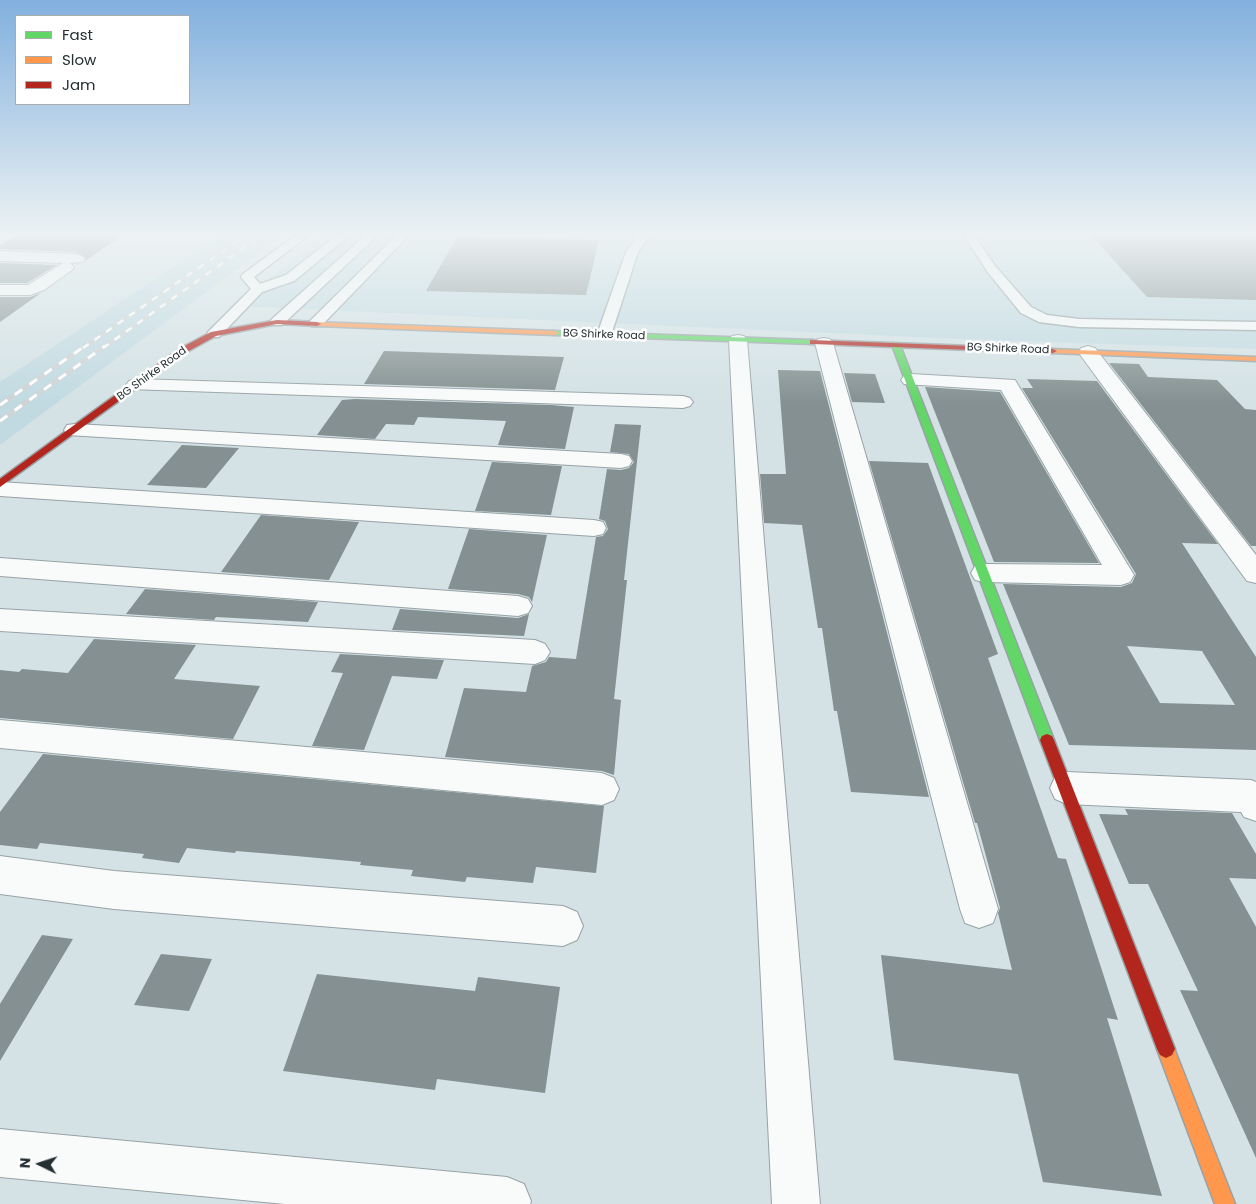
<!DOCTYPE html>
<html>
<head>
<meta charset="utf-8">
<style>
  body { margin:0 }
  #map { position:relative; width:1256px; height:1204px; overflow:hidden; background:#d4e2e5; font-family:Poppins,sans-serif }
  canvas { display:block }
  .legend { position:absolute; left:15px; top:15px; width:175px; height:90px; box-sizing:border-box; background:#fff; border:1px solid #a8acad; margin:0; padding:6px 9px; list-style:none; font-size:15px; color:#252f32 }
  .legend li { display:flex; align-items:center; gap:10px; height:25px }
  .legend b { width:25px; border:1px solid #a8acad }
  .north { position:absolute; left:15px; top:1139px; width:50px; height:50px; -webkit-text-stroke:4px #fff; paint-order:stroke; rotate:274deg; font-size:14px; font-weight:700; line-height:20px; text-align:center; color:#252f32 }
  .north::after { content:''; display:block; margin:auto; width:18px; height:22px; background:#252f32; clip-path:polygon(50% 0,100% 100%,50% 72%,0 100%) }
</style>
</head>
<body>
<div id="map">
<canvas width="1256" height="1204"></canvas>
<ul class="legend">
<li><b style="height:6px;background:#63d668"></b>Fast</li>
<li><b style="height:6px;background:#ff974d"></b>Slow</li>
<li><b style="height:6px;background:#b3261e"></b>Jam</li>
</ul>
<div class="north">N</div>
</div>
<script>
const ctx = document.querySelector('canvas').getContext('2d');
ctx.lineJoin = 'round';
function paint(path, color) { ctx.fillStyle = color; ctx.fill(path, 'evenodd'); }
const toPath = rows => new Path2D(rows.map(r => 'M' + r).join(''));
function strokePath(path, color, width, dash) { ctx.strokeStyle = color; ctx.lineWidth = width; ctx.lineCap = dash ? 'butt' : 'round'; ctx.setLineDash(dash || []); ctx.stroke(path); }
function label(font, color, halo, rows, align = 'center') {
  ctx.font = font + ' Poppins,sans-serif'; ctx.lineWidth = 5; ctx.setLineDash([]); ctx.textBaseline = 'middle'; ctx.strokeStyle = halo; ctx.fillStyle = color; for (const [text, x, y, turn = 0] of rows) {
    ctx.save(); ctx.translate(x, y); ctx.rotate((+turn || 0) * Math.PI / 180); ctx.textAlign = isNaN(turn) ? turn : align; if (halo) ctx.strokeText(text, 0, 0); ctx.fillText(text, 0, 0); ctx.restore();
  }
}
const built = toPath([
  [221,235,283,235,0,445,0,382],
  [322,235,1256,235,1256,349,958,339,236,306]
]);
const building = toPath([
  [17,235,123,235,85,261,86,258,77,252,0,249,0,245],
  [1091,235,1256,235,1256,300,1147,297],
  [457,237,599,240,586,295,426,291],
  [0,263,57,265,27,283,0,283],
  [41,293,0,322,0,297,30,297],
  [384,351,564,357,555,390,364,384],
  [1109,363,1139,364,1148,377,1217,380,1245,409,1256,410,1256,546,1251,546],
  [778,370,820,371,929,797,851,792,837,711,834,711,822,628,818,628,802,525,764,523,760,474,786,474],
  [844,373,875,374,885,403,852,402],
  [1027,379,1097,381,1218,544,1182,543,1256,657,1256,750,1069,745,1003,584,1121,587,1132,583,1136,574,1022,388,1033,388],
  [1127,646,1202,651,1235,705,1160,703],
  [925,387,1000,392,1099,563,994,562],
  [355,399,551,405,574,407,565,449,498,445,506,421,418,417,414,425,386,424,375,439,317,435,342,400],
  [615,424,641,425,624,580,627,580,614,699,621,700,614,775,602,771,445,757,464,688,526,692,532,666,546,662,549,657,576,659,596,537,603,536,608,529,605,521,599,519,607,469,621,470,629,468,634,462,629,454,610,452],
  [182,445,239,448,206,488,147,485],
  [869,461,928,463,998,654,988,658,1058,858,1066,859,1118,1020,1107,1018,1162,1196,1043,1182,1018,1074,894,1060,881,955,1012,970,998,913,1000,908,977,823,975,823],
  [492,462,562,466,551,515,475,511],
  [261,515,316,519,359,522,329,580,221,572],
  [469,529,547,535,532,602,529,597,518,594,448,589],
  [145,589,318,602,308,622,216,617,214,620,126,614],
  [400,609,518,618,529,614,524,636,392,630],
  [94,639,196,645,174,679,260,686,233,739,0,718,0,670,19,672,22,669,68,673],
  [340,654,444,660,437,679,392,676,364,750,312,746,343,673,331,672],
  [43,754,604,806,596,873,536,867,533,883,467,877,465,882,411,876,413,870,360,865,361,862,296,856,236,851,235,853,187,848,179,863,142,858,144,854,40,843,37,849,0,845,0,812],
  [1125,809,1232,813,1256,854,1256,879,1229,878,1256,927,1256,1158,1180,990,1198,991,1148,884,1129,884,1099,814,1128,815],
  [42,935,73,939,0,1061,0,1004],
  [161,954,212,959,189,1011,134,1005],
  [317,974,475,991,478,977,560,987,545,1093,437,1079,435,1090,283,1071]
]);
const lane = toPath([
  [296,235,309,235,254,277,260,284,286,275,337,235,350,235,294,281,262,292,219,337,209,337,207,334,209,331,251,289,241,277,243,274,296,235],
  [366,235,378,235,282,325,272,325,270,322,272,319,366,235],
  [397,235,409,235,321,326,311,326,309,323,311,320,397,235],
  [639,235,650,235,638,252,611,335,609,338,599,338,597,335,626,252,639,235],
  [964,235,974,235,995,266,1031,307,1047,315,1079,319,1256,322,1256,330,1079,327,1039,322,1021,313,987,271,964,235]
]);
const street = toPath([
  [0,251,77,254,82,256,85,259,82,262,70,263,74,267,72,270,44,290,30,295,0,295,0,285,28,285,63,263,0,261,0,251],
  [738,335,744,336,747,340,820,1204,772,1204,729,340,732,336,738,335],
  [824,338,830,339,833,343,998,909,993,923,979,928,965,923,960,909,815,343,818,339,824,338],
  [1088,346,1095,348,1256,555,1256,583,1247,581,1081,356,1079,352,1081,348,1088,346],
  [911,374,1015,380,1134,575,1130,582,1121,585,984,582,975,580,971,573,975,566,984,564,1102,565,1001,390,904,384,901,380,904,376,911,374],
  [136,379,683,396,690,398,693,402,690,406,683,408,129,389,126,385,129,381,136,379],
  [75,424,621,454,629,456,632,461,629,466,621,468,67,435,64,430,67,425,75,424],
  [0,482,594,520,603,522,606,528,603,534,594,536,0,496,0,482],
  [0,558,518,596,528,599,532,606,528,613,518,616,0,576,0,558],
  [0,609,535,640,545,644,550,652,545,660,535,664,0,631,0,609],
  [0,720,602,773,614,778,619,789,614,800,602,805,0,748,0,720],
  [1067,772,1251,780,1256,782,1256,821,1244,817,1241,812,1067,804,1055,799,1050,788,1055,777,1067,772],
  [0,856,114,871,563,906,577,912,583,926,577,940,563,946,114,909,0,894,0,856],
  [0,1129,507,1177,524,1184,531,1201,530,1204,285,1204,0,1177,0,1129]
]);
const fast = toPath([
  [552,331,813,340,817,342,813,344,555,335,551,333,552,331],
  [893,343,900,345,1054,740,1052,744,1047,746,1042,744,1040,740,892,345,893,343]
]);
const slow = toPath([
  [314,322,555,331,559,333,555,335,317,326,314,326,314,322],
  [1050,349,1256,357,1256,361,1053,353,1050,353,1050,349],
  [1166,1040,1172,1043,1235,1204,1215,1204,1157,1049,1160,1043,1166,1040]
]);
const jam = toPath([
  [277,320,317,322,321,324,317,326,277,324,216,336,185,353,0,487,0,479,179,349,211,332,277,320],
  [810,340,1053,349,1057,351,1053,353,813,344,810,344,810,340],
  [1047,734,1052,736,1054,740,1175,1049,1172,1055,1166,1058,1160,1055,1157,1049,1040,740,1042,736,1047,734]
]);
const railFar1 = toPath([
  [83,348,246,235],
  [103,348,262,235]
]);
const rail = toPath([
  [0,405,85,346],
  [0,421,105,346]
]);
const farStreetnames = [
  ["BG Shirke Road",604,335,2],
  ["BG Shirke Road",1008,349,2],
  ["BG Shirke Road",152,374,-36]
];
paint(built, '#c1dae1');
paint(building, '#849091');
strokePath(lane, '#98a2a5', 3);
strokePath(street, '#98a2a5', 2);
strokePath(fast, '#98a2a5', 3);
strokePath(slow, '#98a2a5', 3);
strokePath(jam, '#98a2a5', 3);
paint(lane, '#f9fbfb');
paint(street, '#f9fbfb');
paint(fast, '#63d668');
paint(slow, '#ff974d');
paint(jam, '#b3261e');
strokePath(railFar1, '#cfd3d4', 4);
strokePath(rail, '#cfd3d4', 4.5);
strokePath(railFar1, '#fff', 2.5, [7]);
strokePath(rail, '#fff', 3, [9]);
const sky = ctx.createLinearGradient(0, 0, 0, 403);
sky.addColorStop(0, '#82b0de');
sky.addColorStop(0.58, '#ecf2f3');
sky.addColorStop(1, '#ecf2f300');
ctx.fillStyle = sky;
ctx.fillRect(0, 0, 1256, 403);
label('11px', '#252f32', '#fff', farStreetnames);
</script>
</body>
</html>
